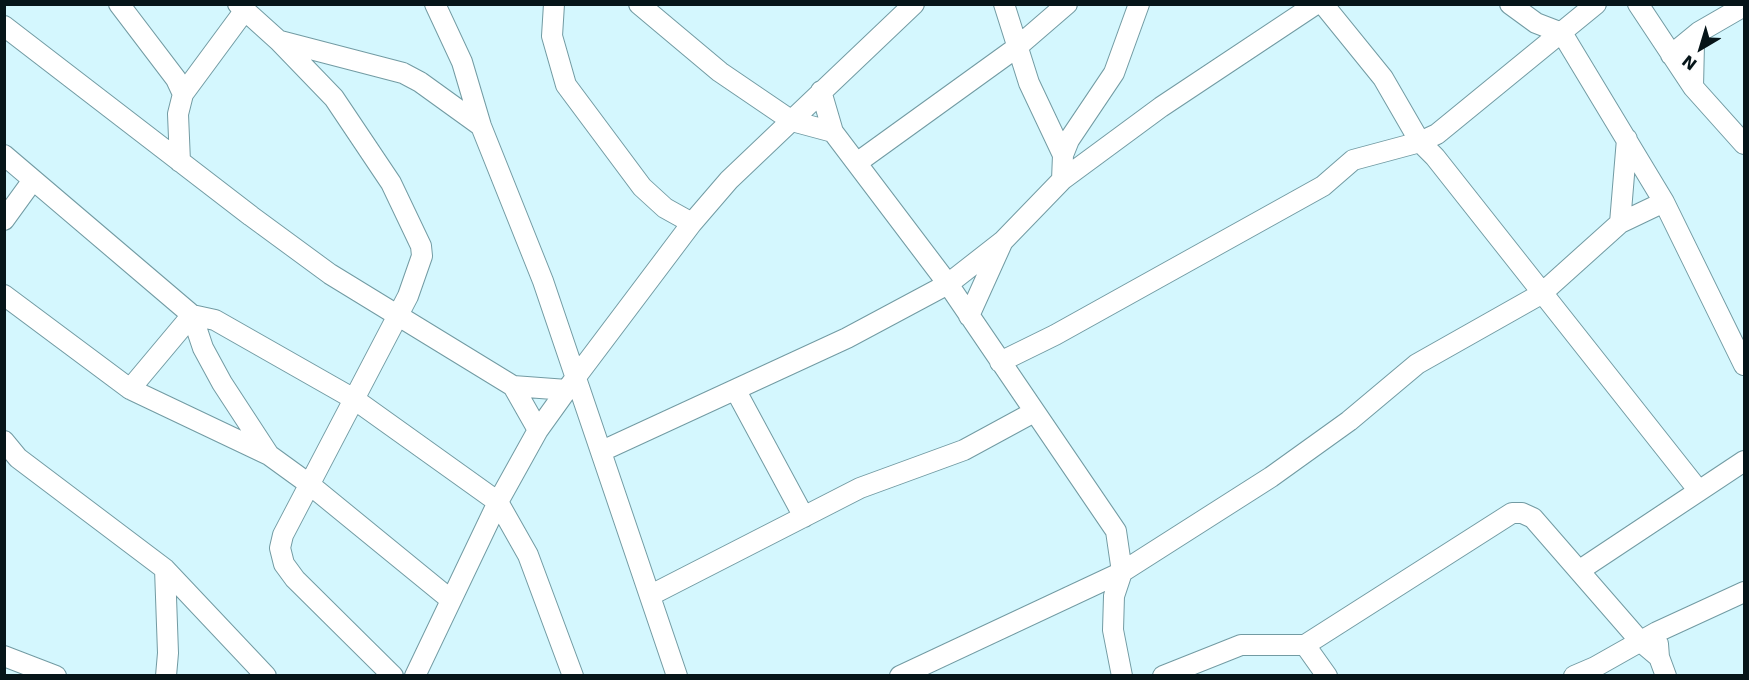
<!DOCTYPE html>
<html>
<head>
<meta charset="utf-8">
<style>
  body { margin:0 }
  #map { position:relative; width:1749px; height:680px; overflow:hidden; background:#d4f7fe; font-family:"DejaVu Sans",sans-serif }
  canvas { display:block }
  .frame { position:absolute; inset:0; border:6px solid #061519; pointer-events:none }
  .north { position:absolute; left:1671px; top:18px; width:60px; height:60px; -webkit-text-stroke:4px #fdfdfd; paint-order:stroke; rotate:218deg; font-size:16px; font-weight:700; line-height:24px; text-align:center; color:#061519 }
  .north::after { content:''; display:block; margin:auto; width:21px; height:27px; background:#061519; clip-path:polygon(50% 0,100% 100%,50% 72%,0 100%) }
</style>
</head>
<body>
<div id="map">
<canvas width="1749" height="680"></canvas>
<div class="frame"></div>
<div class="north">N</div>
</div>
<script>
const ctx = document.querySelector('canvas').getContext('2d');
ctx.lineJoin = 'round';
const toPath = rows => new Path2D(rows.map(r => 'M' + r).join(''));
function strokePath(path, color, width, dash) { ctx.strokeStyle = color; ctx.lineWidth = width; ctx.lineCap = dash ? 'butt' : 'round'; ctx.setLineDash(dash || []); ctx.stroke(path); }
const minor = toPath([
  [119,4,176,79,183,94],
  [238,4,279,41,334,98,391,183,421,246,422,256,408,296,283,535,280,548,284,564,295,579,393,676],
  [435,4,462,62,481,126,543,281,677,676],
  [554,4,552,36,566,85,642,187,665,208,692,223],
  [639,4,720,72,792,121,833,132],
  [1004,4,1029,83,1063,155],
  [1323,4,1383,78,1420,142,1435,157,1699,491],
  [1510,4,1536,23,1562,33,1664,202,1744,365],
  [1638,4,1693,87,1744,144],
  [4,26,251,216,330,274,513,386,567,390],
  [280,41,403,73,420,82,481,126],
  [1671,55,1699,32,1744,6],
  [1693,87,1694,44,1699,32],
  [821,91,833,132,948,284,1116,531,1122,572,1114,596,1113,630,1122,676],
  [4,155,192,315,215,320,354,399,498,502,528,555,573,676],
  [180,162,178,114,183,94,245,10],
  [858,162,1016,48,1067,4],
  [1062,180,1063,155,1069,140,1114,73,1139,4],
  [4,220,33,180],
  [1620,223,1627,139],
  [4,295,130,389,269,455,309,484,451,600],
  [192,315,203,348,222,383,269,455],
  [969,316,1002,243],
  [1000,362,1055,335,1323,186,1353,160,1420,142,1437,134,1596,4],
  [513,386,538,430],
  [130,389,192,315],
  [736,391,804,517],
  [4,441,18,458,165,569,266,676],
  [602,451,847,338,948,284,1003,241,1062,180,1161,107,1316,4],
  [165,569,168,653,166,676],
  [1580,570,1744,461],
  [651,595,860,488,964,450,1034,412],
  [1658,644,1659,657,1666,676],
  [1305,645,1512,513,1522,513,1533,518,1640,641,1659,657],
  [4,656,56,676],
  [415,676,498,502,538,430,576,377,692,223,729,180,914,4],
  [900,676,1122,572,1271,477,1349,421,1417,364,1541,294,1620,223,1664,202],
  [1163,676,1241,645,1305,645,1327,676],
  [1574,676,1595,667,1657,632,1744,592]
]);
strokePath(minor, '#729ba3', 22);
strokePath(minor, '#fff', 20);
</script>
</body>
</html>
